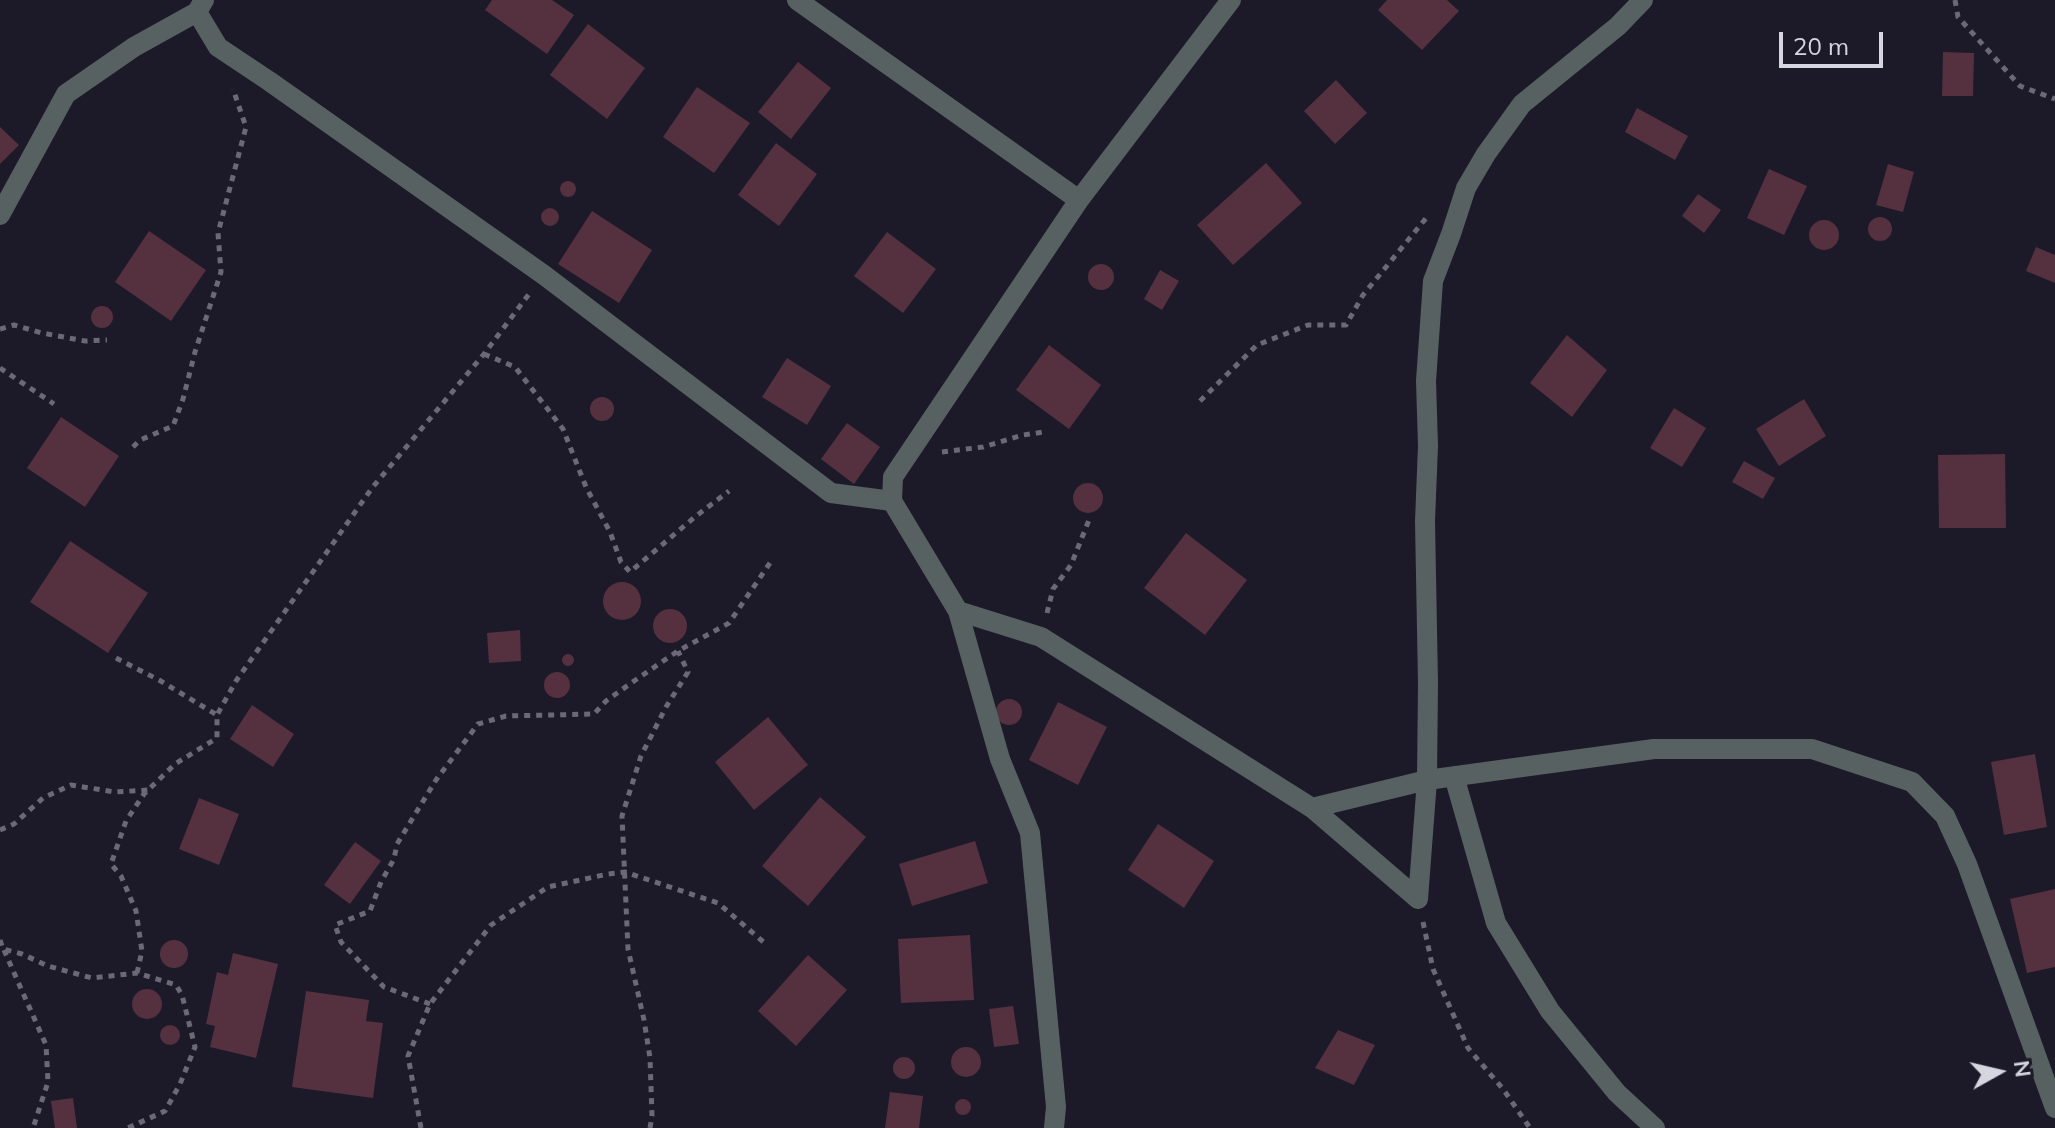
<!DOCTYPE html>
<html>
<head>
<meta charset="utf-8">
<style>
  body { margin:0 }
  #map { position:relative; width:2055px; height:1128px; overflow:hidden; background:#1c1a28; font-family:Mulish,sans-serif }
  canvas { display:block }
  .north { position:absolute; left:1959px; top:1032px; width:80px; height:80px; -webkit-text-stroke:6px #1c1a28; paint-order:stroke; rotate:82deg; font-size:22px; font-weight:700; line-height:32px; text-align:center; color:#d6d6e0 }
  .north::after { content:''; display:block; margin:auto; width:28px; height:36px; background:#d6d6e0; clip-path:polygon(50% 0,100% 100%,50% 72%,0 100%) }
  .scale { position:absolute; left:1779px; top:32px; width:104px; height:36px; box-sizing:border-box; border:4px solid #d6d6e0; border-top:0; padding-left:10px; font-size:24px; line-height:28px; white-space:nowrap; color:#d6d6e0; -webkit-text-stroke:6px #1c1a28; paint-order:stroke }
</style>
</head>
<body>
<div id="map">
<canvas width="2055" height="1128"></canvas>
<div class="north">N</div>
<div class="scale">20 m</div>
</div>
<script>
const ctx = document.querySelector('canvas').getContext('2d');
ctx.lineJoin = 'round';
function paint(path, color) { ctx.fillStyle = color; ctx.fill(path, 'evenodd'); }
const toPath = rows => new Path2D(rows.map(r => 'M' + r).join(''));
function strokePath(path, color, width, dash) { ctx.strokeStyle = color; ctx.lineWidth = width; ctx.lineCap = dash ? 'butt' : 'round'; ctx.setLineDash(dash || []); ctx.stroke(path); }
const building = toPath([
  [492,0,552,0,574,15,547,54,485,10],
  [1387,0,1447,0,1459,11,1422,50,1378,10],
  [588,24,645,68,607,119,550,75],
  [1943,52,1974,53,1973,96,1942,96],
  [798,62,831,88,791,139,758,112],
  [1336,80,1367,113,1335,144,1304,111],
  [697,87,750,123,714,173,663,137],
  [1637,108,1688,136,1675,160,1625,132],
  [0,127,19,145,0,164],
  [776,143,817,174,779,226,738,195],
  [1266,163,1302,203,1233,265,1197,225],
  [1888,164,1914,172,1903,212,1876,205],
  [1769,169,1807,186,1784,235,1747,218],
  '560 189a8 8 0 1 1 16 0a8 8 0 1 1-16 0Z',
  [1698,194,1721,210,1704,233,1682,216],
  '541 217a9 9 0 1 1 18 0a9 9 0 1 1-18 0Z',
  [592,211,652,250,619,303,558,264],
  '1868 229a12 12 0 1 1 24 0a12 12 0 1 1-24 0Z',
  '1809 235a15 15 0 1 1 30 0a15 15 0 1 1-30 0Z',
  [149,231,206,270,171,321,115,282],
  [887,232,936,269,903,313,854,276],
  [2036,247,2055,255,2055,283,2026,271],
  '1088 277a13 13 0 1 1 26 0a13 13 0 1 1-26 0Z',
  [1160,270,1179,281,1162,310,1144,299],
  '91 317a11 11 0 1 1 22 0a11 11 0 1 1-22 0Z',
  [1567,335,1607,370,1572,417,1530,383],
  [1049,345,1101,385,1069,429,1016,390],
  [787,358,831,386,807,425,762,397],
  '590 409a12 12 0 1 1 24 0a12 12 0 1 1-24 0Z',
  [1804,399,1826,436,1779,466,1756,429],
  [1674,408,1706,428,1682,467,1650,448],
  [61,417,119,456,85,507,27,468],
  [847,423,880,447,854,484,821,459],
  [2005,454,2006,528,1939,528,1938,455],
  [1744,461,1775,478,1763,499,1732,482],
  '1073 498a15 15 0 1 1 30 0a15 15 0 1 1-30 0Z',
  [1186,533,1247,580,1205,635,1144,588],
  [70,541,148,593,108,653,30,602],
  '603 601a19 19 0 1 1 38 0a19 19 0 1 1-38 0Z',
  '653 626a17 17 0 1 1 34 0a17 17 0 1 1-34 0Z',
  [520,630,521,661,489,663,487,633],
  '562 660a6 6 0 1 1 12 0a6 6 0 1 1-12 0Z',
  '544 685a13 13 0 1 1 26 0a13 13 0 1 1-26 0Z',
  '996 712a13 13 0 1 1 26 0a13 13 0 1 1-26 0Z',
  [1058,702,1107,727,1078,785,1029,760],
  [252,705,294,734,273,767,230,739],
  [768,717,808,765,754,810,715,762],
  [2035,754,2047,827,2004,835,1991,762],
  [820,797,866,837,808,906,762,866],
  [199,798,239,814,219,865,179,849],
  [1158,824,1214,861,1184,908,1128,870],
  [975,841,988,883,912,906,899,864],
  [355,842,381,861,350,904,324,885],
  [2055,889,2055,967,2027,973,2010,899],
  [970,935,974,1000,901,1003,898,939],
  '160 954a14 14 0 1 1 28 0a14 14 0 1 1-28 0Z',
  [233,953,278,964,256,1058,210,1047,215,1026,206,1024,217,972,228,975],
  [808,955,847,990,796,1046,758,1011],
  '132 1004a15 15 0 1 1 30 0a15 15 0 1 1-30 0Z',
  [306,991,369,1000,366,1021,383,1023,373,1098,292,1087],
  [1013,1006,1019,1044,994,1047,989,1009],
  '160 1035a10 10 0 1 1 20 0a10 10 0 1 1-20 0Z',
  [1338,1030,1375,1045,1354,1085,1315,1068],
  '951 1062a15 15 0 1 1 30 0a15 15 0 1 1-30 0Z',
  '893 1068a11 11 0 1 1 22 0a11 11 0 1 1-22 0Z',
  [890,1092,923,1096,919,1128,885,1128],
  [73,1098,77,1128,55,1128,51,1101],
  '955 1107a8 8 0 1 1 16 0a8 8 0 1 1-16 0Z'
]);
const path = toPath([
  [1955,0,1958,17,2020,86,2055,99],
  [0,329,14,325,42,333,85,341,107,340],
  [484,354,515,367,563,429,586,487,610,532,621,562,630,572,696,516,729,491],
  [0,368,54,404],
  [1200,401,1257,345,1308,325,1346,325,1363,295,1427,217],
  [133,447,140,440,173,426,183,399,195,352,221,272,218,233,246,127,233,89],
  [942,452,983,447,1023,435,1044,432],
  [1047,613,1053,589,1071,565,1089,520],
  [116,658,159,680,217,715],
  [0,830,14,824,43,798,71,785,115,792,148,790],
  [1423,922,1433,969,1468,1048,1503,1089,1530,1128],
  [0,940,3,949,22,954,48,966,92,978,137,973,176,985,182,995,195,1047,180,1084,165,1111,128,1128],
  [4,950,46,1045,48,1082,33,1128],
  [137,973,142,951,136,911,121,876,111,864,126,821,144,794,175,764,217,738,217,715,236,681,372,488,484,354,529,294],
  [430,1004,384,987,341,942,335,925,370,911,381,882,394,859,397,844,436,780,478,724,506,716,594,714,606,701,634,681,678,651,729,623,772,560],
  [421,1128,408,1056,430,1004,491,925,548,887,608,874,625,872,718,903,767,945],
  [650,1128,652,1116,650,1058,644,1020,628,949,622,816,641,756,666,707,688,672,678,651]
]);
const street = toPath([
  [797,0,1079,200],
  [197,12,218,47,269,81,544,275,831,493,892,501],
  [0,215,66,94,134,47,197,12,204,0],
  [958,611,1041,637,1312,808,1418,899],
  [1454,776,1496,923,1550,1011,1617,1093,1655,1128],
  [1312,808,1427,780,1654,749,1812,749,1912,782,1945,816,1967,864,2055,1108],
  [1418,899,1427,780,1428,684,1425,521,1428,446,1426,381,1433,281,1451,234,1466,188,1486,154,1522,104,1618,26,1643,0],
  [1054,1128,1056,1107,1030,833,1000,759,958,611,892,501,893,477,1079,200,1231,0]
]);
paint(building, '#55303f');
strokePath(path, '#6a6975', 5, [6, 6]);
strokePath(street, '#576161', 20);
</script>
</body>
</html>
